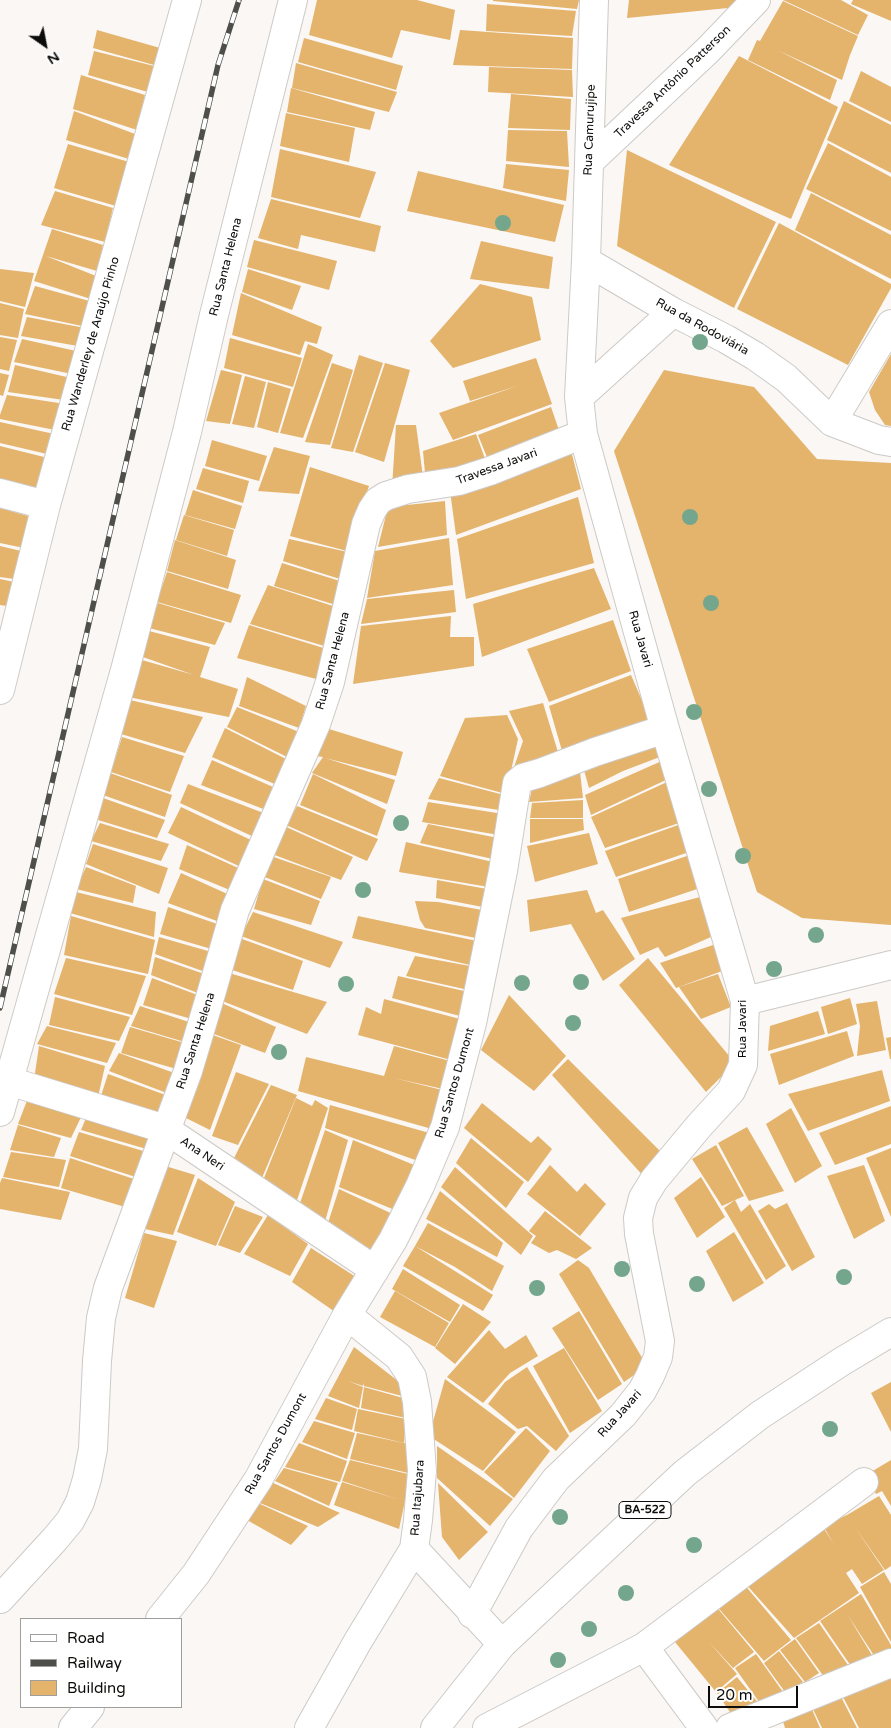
<!DOCTYPE html>
<html>
<head>
<meta charset="utf-8">
<style>
  body { margin:0 }
  #map { position:relative; width:891px; height:1728px; overflow:hidden; background:#faf7f4; font-family:"Varela Round",sans-serif }
  canvas { display:block }
  .legend { position:absolute; left:20px; top:1618px; width:162px; height:90px; box-sizing:border-box; background:#fff; border:1px solid #9e9e9d; margin:0; padding:6px 9px; list-style:none; font-size:15px; color:#0c0c0a }
  .legend li { display:flex; align-items:center; gap:10px; height:25px }
  .legend b { width:25px; border:1px solid #9e9e9d }
  .north { position:absolute; left:20px; top:20px; width:50px; height:50px; -webkit-text-stroke:4px #fff; paint-order:stroke; rotate:147deg; font-size:14px; font-weight:700; line-height:20px; text-align:center; color:#0c0c0a }
  .north::after { content:''; display:block; margin:auto; width:18px; height:22px; background:#0c0c0a; clip-path:polygon(50% 0,100% 100%,50% 72%,0 100%) }
  .scale { position:absolute; left:708px; top:1686px; width:90px; height:22px; box-sizing:border-box; border:2px solid #0c0c0a; border-top:0; padding-left:6px; font-size:15px; line-height:18px; white-space:nowrap; color:#0c0c0a; -webkit-text-stroke:4px #fff; paint-order:stroke }
</style>
</head>
<body>
<div id="map">
<canvas width="891" height="1728"></canvas>
<ul class="legend">
<li><b style="height:6px;background:#fff"></b>Road</li>
<li><b style="height:6px;background:#4e4e4b"></b>Railway</li>
<li><b style="height:14px;background:#e4b36c"></b>Building</li>
</ul>
<div class="north">N</div>
<div class="scale">20 m</div>
</div>
<script>
const ctx = document.querySelector('canvas').getContext('2d');
ctx.lineJoin = 'round';
function paint(path, color) { ctx.fillStyle = color; ctx.fill(path, 'evenodd'); }
const toPath = rows => new Path2D(rows.map(r => 'M' + r).join(''));
function strokePath(path, color, width, dash) { ctx.strokeStyle = color; ctx.lineWidth = width; ctx.lineCap = dash ? 'butt' : 'round'; ctx.setLineDash(dash || []); ctx.stroke(path); }
function label(font, color, halo, rows, align = 'center') {
  ctx.font = font + ' "Varela Round",sans-serif'; ctx.lineWidth = 4; ctx.setLineDash([]); ctx.textBaseline = 'middle'; ctx.strokeStyle = halo; ctx.fillStyle = color; for (const [text, x, y, turn = 0] of rows) {
    ctx.save(); ctx.translate(x, y); ctx.rotate((+turn || 0) * Math.PI / 180); ctx.textAlign = isNaN(turn) ? turn : align; if (halo) ctx.strokeText(text, 0, 0); ctx.fillText(text, 0, 0); ctx.restore();
  }
}
const building = toPath([
  [317,0,417,0,455,10,450,40,401,30,392,58,309,35],
  [493,0,579,0,577,9,493,1],
  [629,0,741,0,738,7,627,18],
  [783,0,841,0,868,15,858,35],
  [853,0,891,0,891,21,851,4],
  [783,1,858,36,850,55,842,80,777,50,837,80,830,100,748,60,757,40,760,41],
  [487,4,576,11,572,36,486,31],
  [97,30,160,48,154,65,93,48],
  [460,30,573,38,572,69,453,65],
  [304,38,403,66,396,90,298,62],
  [94,51,154,66,148,92,88,75],
  [739,56,838,107,791,219,669,165],
  [296,63,397,92,389,112,292,88],
  [489,67,572,70,573,97,488,92],
  [861,71,891,87,891,122,849,101],
  [81,75,145,95,137,130,73,109],
  [291,88,375,112,370,130,287,112],
  [511,94,571,99,570,130,508,128],
  [844,101,891,125,891,173,827,140],
  [74,111,135,134,129,159,66,140],
  [286,113,355,128,349,162,280,146],
  [508,130,567,131,569,167,506,161],
  [828,143,891,177,891,231,806,189],
  [68,144,129,162,116,206,54,188],
  [280,149,376,172,360,218,271,197],
  [627,150,776,222,734,308,617,246],
  [506,164,569,170,566,201,503,188],
  [418,171,564,205,555,242,407,211],
  [55,191,113,208,105,242,41,225],
  [811,193,891,235,891,279,795,230],
  [271,199,381,226,375,252,301,235,298,249,258,238],
  [779,223,891,284,891,288,848,365,737,309],
  [52,229,103,245,97,271,46,256,96,276,94,300,34,281],
  [254,240,337,261,329,290,247,267],
  [481,241,553,257,549,289,470,279],
  [0,269,34,273,25,307,0,301],
  [248,269,301,286,292,310,242,292],
  [480,284,532,297,541,340,453,368,430,341],
  [35,286,93,302,87,327,25,314],
  [241,293,322,327,317,344,305,341,300,355,232,335],
  [0,303,24,309,18,338,0,335],
  [27,317,85,328,78,346,21,336],
  [0,337,17,340,9,371,0,369],
  [230,338,302,358,293,387,224,368],
  [22,339,76,351,72,374,14,362],
  [308,344,333,355,303,438,280,433],
  [891,354,891,426,885,425,875,410,869,392],
  [359,355,383,363,353,452,331,448],
  [536,358,552,404,453,440,439,413,520,385,470,401,463,381],
  [332,363,353,370,330,445,305,442],
  [385,363,410,370,384,462,355,452],
  [15,365,71,378,64,400,8,392],
  [221,370,242,375,230,424,206,421],
  [664,370,754,387,817,459,891,463,891,925,802,918,757,892,614,451],
  [0,373,9,375,3,396,0,395],
  [245,376,266,382,254,428,232,424],
  [268,382,291,389,278,433,257,427],
  [7,395,65,404,55,430,0,419,0,415],
  [551,407,562,439,491,467,478,435],
  [0,422,54,434,47,454,0,443],
  [396,425,416,425,424,484,392,488],
  [476,434,488,467,426,484,423,451],
  [212,440,267,456,259,481,205,466],
  [0,446,44,457,37,494,0,482],
  [274,447,310,456,299,494,258,491],
  [570,447,581,489,456,535,450,491],
  [310,467,369,486,347,551,290,536],
  [203,468,249,481,243,503,196,489],
  [193,490,242,506,235,529,185,515],
  [578,497,594,563,466,599,457,539],
  [445,501,447,535,378,547,388,507],
  [0,508,35,518,24,548,0,543],
  [184,515,234,530,227,556,176,540],
  [449,538,453,585,367,598,375,551],
  [289,539,352,553,343,580,283,561],
  [175,540,236,560,228,589,167,571],
  [0,546,21,551,14,579,0,577],
  [282,563,343,582,339,606,274,586],
  [594,568,611,609,482,657,473,604],
  [167,572,241,595,231,623,157,602],
  [0,579,14,582,7,606,0,605],
  [268,585,339,608,331,648,250,624],
  [454,590,456,612,361,624,367,599],
  [158,603,225,623,215,645,149,628],
  [451,616,450,637,474,637,474,666,353,684,361,626],
  [613,620,631,671,549,702,527,649],
  [249,625,330,650,320,680,237,658],
  [149,631,210,647,200,677,238,689,229,717,128,697,142,660,194,675,140,656],
  [631,675,653,726,565,761,549,706],
  [247,677,306,706,299,728,239,706],
  [130,700,203,717,185,753,121,734],
  [543,703,561,762,511,776,523,741,509,711],
  [237,707,299,732,287,757,227,727],
  [507,715,518,739,506,794,440,776,465,718],
  [225,728,286,759,277,785,212,757],
  [329,729,403,752,396,776,325,758,395,780,387,804,312,773,323,757,316,756],
  [658,735,665,755,623,771,589,788,582,763],
  [122,737,184,756,170,792,111,772],
  [212,760,273,787,266,810,201,785],
  [664,760,668,779,591,815,585,795],
  [580,772,583,798,529,802,534,780],
  [110,773,172,795,165,817,103,795],
  [313,774,386,810,377,836,300,805],
  [439,778,504,795,499,810,428,799],
  [667,782,679,823,605,848,591,817],
  [188,784,266,814,254,837,180,803],
  [103,798,165,820,157,838,98,820],
  [583,800,583,818,530,818,532,803],
  [428,802,503,814,499,835,422,822],
  [297,806,378,839,367,861,286,825],
  [181,807,253,841,243,868,168,833],
  [530,819,583,819,584,830,530,843],
  [100,823,169,844,161,861,91,841],
  [428,824,498,838,493,859,420,843],
  [681,824,692,851,616,877,605,851],
  [284,826,353,857,341,880,272,854],
  [589,833,598,864,535,882,527,846],
  [406,842,493,862,489,887,399,872],
  [93,844,168,868,159,894,86,864],
  [187,845,245,871,237,893,179,869],
  [693,854,697,889,629,912,618,879],
  [271,856,331,877,321,899,262,876],
  [86,867,136,886,133,903,76,889],
  [181,873,234,897,225,924,168,903],
  [263,879,320,901,311,925,254,909],
  [437,880,487,889,483,907,436,898],
  [587,890,596,913,603,910,635,959,603,981,571,924,530,932,527,900],
  [76,892,156,912,154,937,70,913],
  [700,897,711,937,665,957,658,947,640,955,621,918],
  [415,901,438,902,482,910,476,938,425,928,420,920],
  [168,907,223,926,215,950,160,934],
  [253,912,343,942,330,968,241,936],
  [71,916,155,940,148,974,64,955],
  [358,916,477,941,470,965,352,938],
  [159,937,215,953,211,974,155,954],
  [242,939,303,961,293,990,229,969],
  [716,944,725,970,676,988,660,963],
  [415,956,470,966,464,989,406,976],
  [155,957,210,976,203,995,151,975],
  [66,958,146,976,132,1015,54,994],
  [648,958,735,1063,706,1092,619,985],
  [229,973,327,1002,307,1034,217,999],
  [718,974,731,1007,701,1019,679,987],
  [398,976,464,991,460,1016,392,998],
  [152,978,203,997,195,1020,143,1005],
  [509,995,566,1056,534,1091,481,1050],
  [55,997,130,1017,119,1041,49,1025],
  [850,998,857,1024,828,1034,821,1007],
  [384,999,460,1019,451,1060,358,1035,366,1007,381,1014],
  [217,1001,276,1027,265,1053,206,1031],
  [877,1001,886,1050,857,1056,860,1026,856,1004],
  [140,1006,195,1024,188,1043,131,1026],
  [818,1011,825,1034,768,1051,770,1026],
  [47,1026,116,1043,107,1063,37,1044],
  [130,1027,188,1044,180,1070,121,1053],
  [847,1031,854,1056,779,1085,770,1054],
  [207,1033,241,1045,210,1130,182,1116],
  [891,1037,891,1059,890,1059,886,1038],
  [39,1046,105,1066,98,1097,34,1080],
  [394,1046,450,1061,443,1089,394,1078,442,1090,432,1129,298,1091,306,1057,384,1076],
  [119,1053,177,1074,172,1095,109,1071],
  [568,1059,665,1156,646,1179,552,1075],
  [882,1070,890,1101,808,1131,788,1094],
  [236,1072,269,1084,238,1145,212,1136],
  [108,1074,171,1097,163,1121,100,1099],
  [271,1085,297,1095,259,1185,229,1168],
  [28,1098,83,1113,71,1138,18,1124],
  [296,1098,312,1106,315,1100,328,1108,295,1206,260,1188],
  [482,1103,531,1143,538,1136,552,1149,528,1182,464,1128],
  [330,1105,433,1134,421,1162,325,1128],
  [891,1106,891,1144,835,1165,819,1133],
  [791,1108,822,1166,795,1183,766,1124],
  [89,1111,153,1130,150,1150,81,1130],
  [18,1125,61,1138,54,1157,10,1150],
  [747,1127,784,1191,749,1201,718,1143],
  [325,1130,348,1140,324,1225,297,1212],
  [79,1132,150,1153,142,1179,70,1156],
  [471,1138,524,1182,506,1208,456,1163],
  [353,1140,419,1167,402,1213,339,1187],
  [716,1145,744,1196,722,1206,692,1159],
  [891,1148,891,1217,866,1158],
  [11,1152,66,1160,59,1187,3,1177],
  [70,1158,140,1181,132,1209,61,1188],
  [162,1165,195,1175,173,1235,145,1229],
  [550,1165,577,1192,585,1183,606,1204,580,1236,527,1194],
  [864,1165,885,1221,854,1239,827,1176],
  [455,1167,533,1236,521,1255,441,1187],
  [701,1177,725,1217,697,1238,674,1198],
  [2,1178,70,1192,61,1220,0,1209,0,1183],
  [198,1178,235,1202,216,1246,177,1232],
  [339,1189,399,1217,377,1259,327,1226],
  [440,1191,503,1243,497,1257,426,1219],
  [735,1200,741,1212,750,1204,786,1266,766,1280,724,1208],
  [787,1203,815,1257,792,1271,758,1211,769,1204,775,1209],
  [235,1206,263,1217,240,1253,218,1245],
  [545,1211,592,1248,576,1259,557,1250,549,1253,531,1243,536,1236,529,1231],
  [268,1215,308,1244,290,1276,244,1254],
  [428,1223,504,1266,492,1291,455,1267,415,1246],
  [734,1232,764,1283,733,1302,706,1251],
  [144,1233,177,1241,154,1308,125,1298],
  [415,1246,493,1295,483,1311,403,1266],
  [311,1248,359,1279,338,1314,292,1282],
  [578,1260,589,1268,647,1366,624,1382,559,1274],
  [403,1269,460,1305,450,1322,392,1289],
  [395,1291,449,1323,435,1347,380,1317],
  [463,1304,491,1322,455,1364,435,1348],
  [579,1311,622,1384,598,1400,552,1328],
  [489,1330,505,1349,526,1335,538,1356,510,1373,483,1403,447,1377],
  [354,1347,398,1381,402,1396,364,1386,364,1383,363,1386,348,1381,363,1387,359,1408,328,1396],
  [564,1348,602,1411,570,1433,533,1366],
  [527,1367,569,1436,556,1451,527,1426,518,1429,488,1404,505,1382],
  [445,1379,516,1432,483,1471,429,1436],
  [891,1382,891,1432,871,1393],
  [364,1387,403,1398,406,1418,361,1408],
  [326,1398,357,1409,352,1430,315,1419],
  [358,1409,406,1419,404,1443,354,1431],
  [314,1421,355,1433,347,1459,302,1442],
  [526,1428,550,1451,514,1498,484,1472],
  [357,1433,408,1444,408,1473,350,1459],
  [299,1443,347,1461,340,1482,285,1467],
  [437,1446,513,1499,490,1526,437,1478],
  [350,1460,408,1474,405,1501,399,1529,334,1505,342,1482,400,1500,342,1481],
  [891,1460,891,1506,882,1491,876,1494,866,1475],
  [284,1468,338,1483,329,1506,275,1481],
  [271,1482,340,1513,318,1527,260,1503],
  [438,1483,488,1532,459,1560,442,1537],
  [879,1496,891,1515,891,1566,885,1570,854,1526,884,1570,862,1584,852,1569,846,1573,859,1593,794,1638,744,1582,822,1526,834,1544,823,1526,847,1515],
  [258,1503,308,1526,291,1545,247,1520],
  [884,1572,891,1584,891,1642,860,1587],
  [743,1583,791,1640,764,1661,715,1604],
  [861,1594,891,1645,891,1648,875,1657,847,1614,873,1657,853,1669,820,1621],
  [715,1605,754,1652,733,1668,708,1641,737,1674,716,1692,675,1642,693,1623],
  [819,1623,850,1668,827,1681,796,1638],
  [795,1639,819,1673,805,1682,780,1650],
  [779,1651,803,1682,785,1692,764,1663],
  [756,1654,783,1692,762,1706,735,1668],
  [891,1670,891,1728,859,1728,840,1691],
  [737,1677,760,1705,736,1721,717,1693],
  [840,1695,857,1728,822,1728,812,1707],
  [811,1707,820,1728,785,1728,782,1718]
]);
const street = toPath([
  [589,162,708,50,756,0],
  [586,261,673,312,726,339,755,356,786,378,832,422,879,440,891,442],
  [579,397,673,312],
  [832,422,891,324],
  [0,493,46,505],
  [0,690,46,505,187,0],
  [745,1001,891,965],
  [9,1081,165,1129,375,1270],
  [0,1112,125,670,187,432,214,315,293,0],
  [347,1315,399,1357,412,1377,417,1402,422,1471,418,1520,414,1549,502,1644],
  [0,1599,55,1539,70,1521,80,1502,87,1479,93,1449,97,1361,101,1318,108,1288,188,1071,211,994,235,910,316,724,330,682,366,524,372,510,378,501,386,496,408,489,459,481,490,471,583,434],
  [472,1614,519,1528,556,1479,623,1415,642,1391,650,1376,658,1357,660,1341,639,1234,638,1218,643,1198,654,1180,699,1126,731,1091,743,1065,745,1001,665,729,583,434,579,397,586,261,594,0],
  [160,1619,196,1574,258,1480,347,1315,393,1240,420,1186,445,1127,472,1023,503,871,517,783,523,778,540,773,595,752,665,729],
  [644,1647,704,1728],
  [73,1728,90,1707],
  [309,1728,358,1641,414,1549],
  [487,1728,644,1647,864,1482],
  [730,1728,891,1663]
]);
const primary = toPath([
  [435,1728,502,1644,685,1473,760,1415,841,1362,891,1332]
]);
const rail = toPath([
  [0,1008,218,65,239,0]
]);
const trees = [
  [503,223],
  [700,342],
  [690,517],
  [711,603],
  [694,712],
  [709,789],
  [401,823],
  [743,856],
  [363,890],
  [816,935],
  [774,969],
  [581,982],
  [522,983],
  [346,984],
  [573,1023],
  [279,1052],
  [622,1269],
  [844,1277],
  [697,1284],
  [537,1288],
  [830,1429],
  [560,1517],
  [694,1545],
  [626,1593],
  [589,1629],
  [558,1660]
];
const shields = [
  [645,1510,52]
];
const shieldNames = [
  ["BA-522",645,1510]
];
const streetNames = [
  ["Travessa Antônio Patterson",673,82,-44],
  ["Rua Camurujipe",590,130,-88],
  ["Rua Santa Helena",226,267,-76],
  ["Rua da Rodoviária",702,327,29],
  ["Rua Wanderley de Araújo Pinho",91,344,-74],
  ["Travessa Javari",497,467,-20],
  ["Rua Javari",640,639,74],
  ["Rua Santa Helena",333,661,-75],
  ["Rua Javari",743,1029,-90],
  ["Rua Santa Helena",196,1041,-72],
  ["Rua Santos Dumont",455,1083,-74],
  ["Ana Neri",202,1154,34],
  ["Rua Javari",620,1414,-48],
  ["Rua Santos Dumont",276,1444,-61],
  ["Rua Itajubara",418,1498,-86]
];
paint(building, '#e4b36c');
strokePath(street, '#cccac7', 30);
strokePath(primary, '#cccac7', 30);
strokePath(street, '#fff', 28);
strokePath(primary, '#fff', 28);
strokePath(rail, '#4e4e4b', 5.5);
strokePath(rail, '#fff', 4, [11]);
ctx.fillStyle = '#73a68c';
for (const [x, y] of trees) { ctx.beginPath(); ctx.arc(x, y, 8, 0, 2 * Math.PI); ctx.fill(); }
for (const [x, y, w] of shields) { const box = new Path2D(); box.roundRect(x - w / 2, y - 8.5, w, 17, 4); ctx.fillStyle = '#fff'; ctx.fill(box); strokePath(box, '#0c0c0a', 1); }
label('bold 11px', '#0c0c0a', null, shieldNames);
label('12px', '#0c0c0a', '#fff', streetNames);
</script>
</body>
</html>
